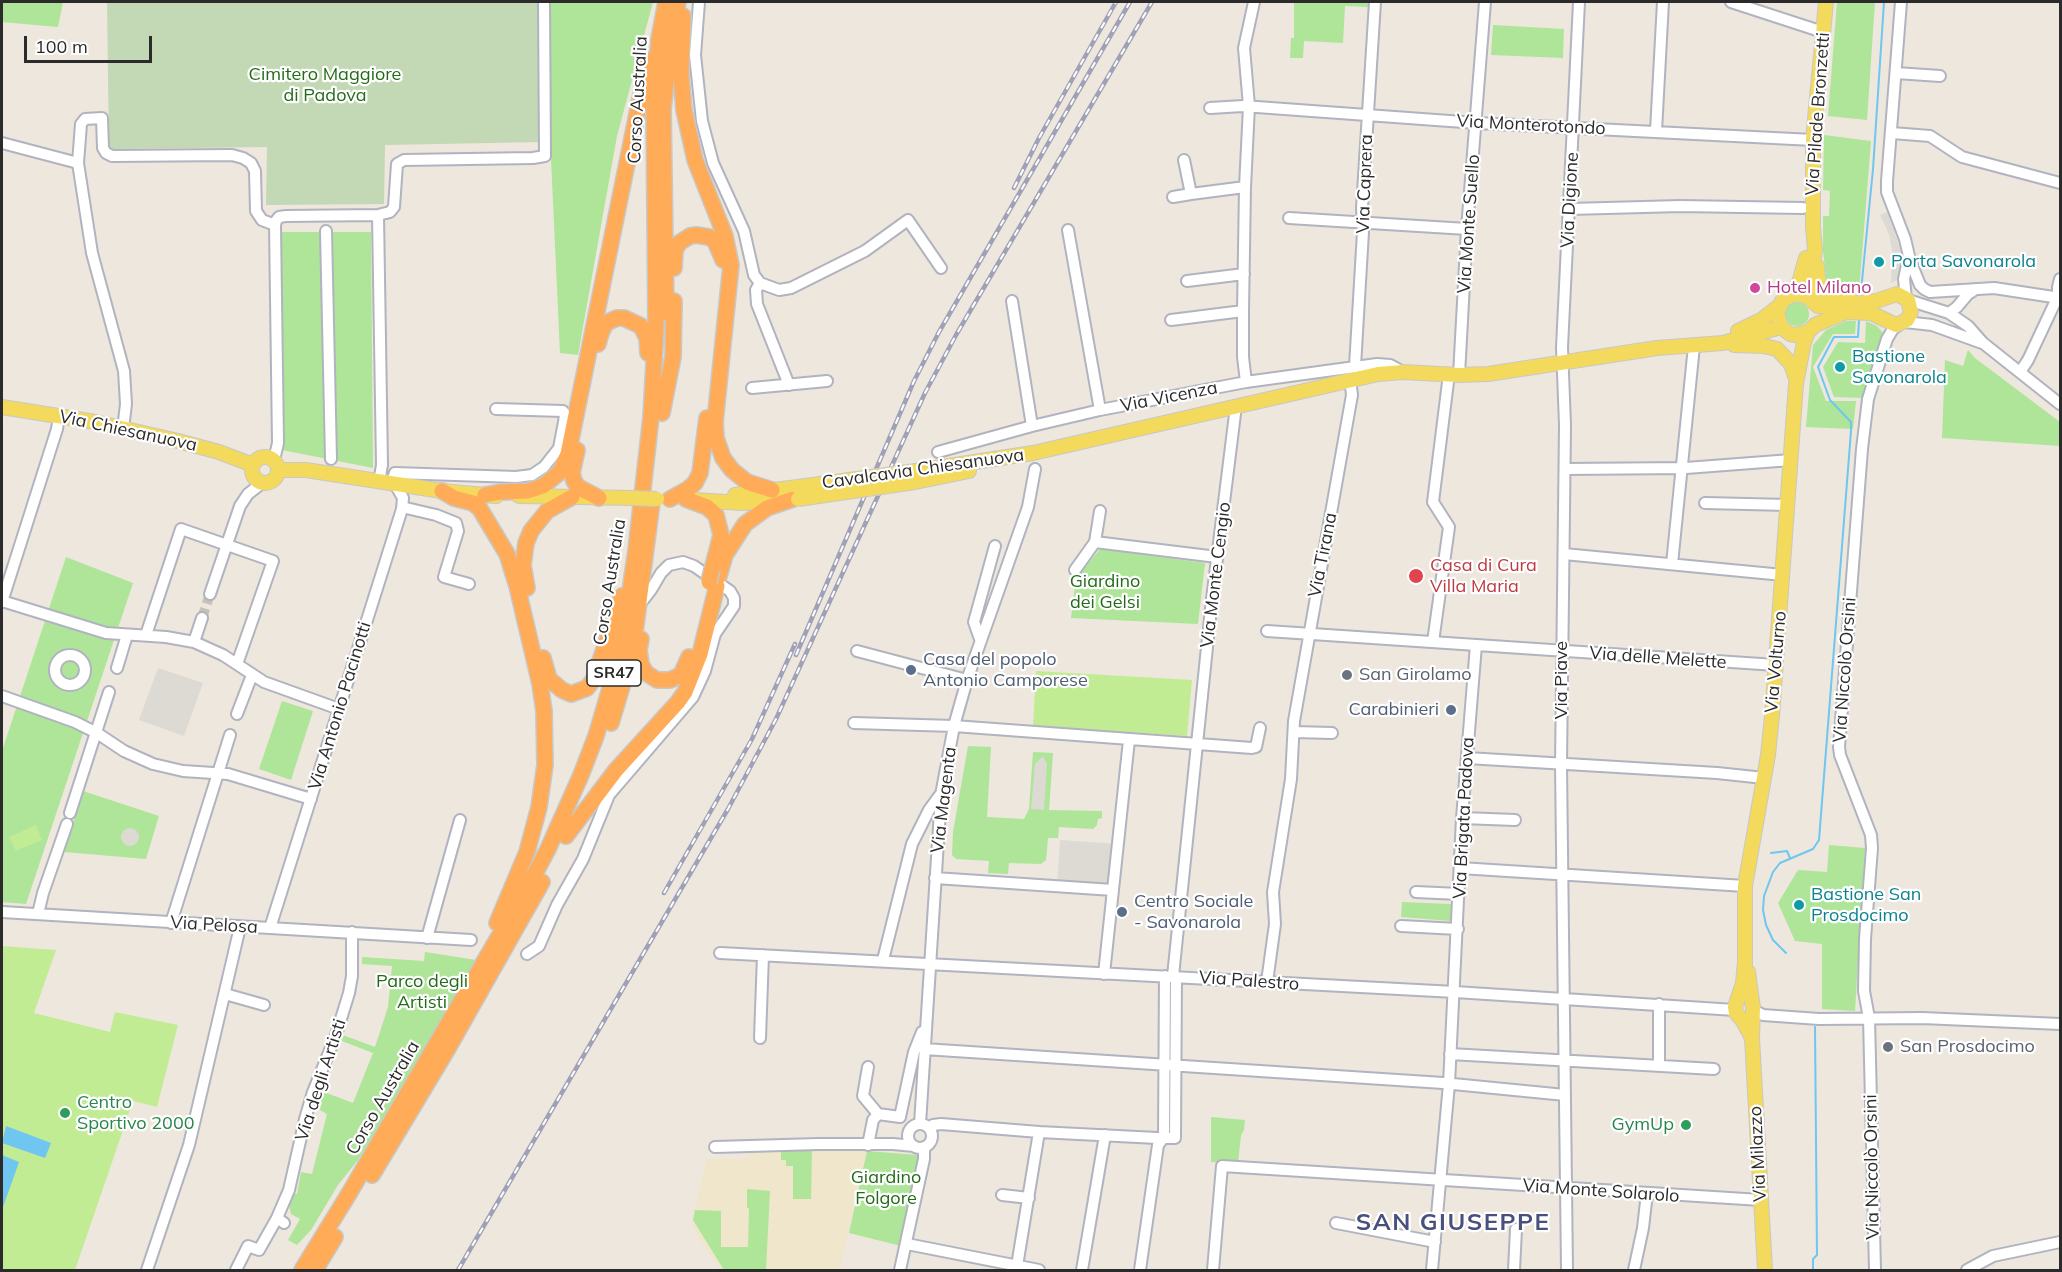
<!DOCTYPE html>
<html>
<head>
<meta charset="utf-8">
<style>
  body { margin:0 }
  #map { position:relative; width:2062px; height:1272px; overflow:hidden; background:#ede7dd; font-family:Mulish,sans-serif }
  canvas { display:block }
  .frame { position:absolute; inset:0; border:3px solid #2b2b2b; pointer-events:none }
  .scale { position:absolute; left:24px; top:36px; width:128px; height:27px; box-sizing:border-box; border:3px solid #2b2b2b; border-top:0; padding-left:8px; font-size:18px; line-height:21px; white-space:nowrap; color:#2b2b2b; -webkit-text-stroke:4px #fff; paint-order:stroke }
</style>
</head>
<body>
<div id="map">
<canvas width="2062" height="1272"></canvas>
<div class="frame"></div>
<div class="scale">100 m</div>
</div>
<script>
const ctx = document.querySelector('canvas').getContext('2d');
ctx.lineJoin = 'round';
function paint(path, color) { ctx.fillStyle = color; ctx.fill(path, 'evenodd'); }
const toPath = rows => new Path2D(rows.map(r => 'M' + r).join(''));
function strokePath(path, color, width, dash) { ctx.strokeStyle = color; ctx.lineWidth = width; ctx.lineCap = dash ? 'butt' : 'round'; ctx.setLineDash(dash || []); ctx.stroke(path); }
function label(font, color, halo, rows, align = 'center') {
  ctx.font = font + ' Mulish,sans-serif'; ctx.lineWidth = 4.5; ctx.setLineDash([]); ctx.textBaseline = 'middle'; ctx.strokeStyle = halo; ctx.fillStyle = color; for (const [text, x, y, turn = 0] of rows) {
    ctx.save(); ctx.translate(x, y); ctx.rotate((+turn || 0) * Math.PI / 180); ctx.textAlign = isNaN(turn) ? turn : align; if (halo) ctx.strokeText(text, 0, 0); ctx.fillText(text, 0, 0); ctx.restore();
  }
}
const education = toPath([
  [867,1148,840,1270,721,1270,698,1237,691,1221,707,1159,744,1159,751,1150]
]);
const green = toPath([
  [2,2,63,2,58,27,2,22],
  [548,2,653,2,617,136,578,355,560,353,551,159],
  [1294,2,1368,2,1368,7,1345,6,1343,43,1304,41,1303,58,1290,58,1291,38,1294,38],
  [1837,2,1875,2,1867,120,1828,116],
  [1493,25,1564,29,1563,58,1491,55],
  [1824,135,1871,141,1859,291,1830,288,1826,278,1823,251,1823,216,1829,216,1830,191,1823,190],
  [280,232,371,232,373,468,282,450],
  '1785 314a12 12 0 1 1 24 0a12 12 0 1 1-24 0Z',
  [1846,321,1856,321,1855,334,1833,334,1813,367,1826,401,1856,401,1853,429,1806,427,1813,345,1826,330],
  [1866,321,1877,326,1883,333,1864,398,1834,397,1823,367,1838,342,1865,343],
  [1968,350,1975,358,2060,422,2060,446,1942,438,1945,360,1963,366],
  [1100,549,1205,563,1198,624,1071,618,1076,578],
  [66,557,133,583,26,904,2,902,2,751],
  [282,701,313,711,291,780,259,769],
  [968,746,991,747,987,817,1024,819,1029,809,1033,752,1053,753,1049,810,1102,811,1102,818,1098,819,1097,825,1093,829,1059,827,1058,838,1048,838,1046,860,1041,864,1009,863,1008,874,988,873,989,861,956,859,952,855,953,832],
  [83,791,159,816,146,859,64,852],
  [1829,845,1865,848,1855,1011,1822,1009,1822,944,1795,941,1778,903,1798,870,1827,872],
  [1402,902,1451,904,1451,921,1401,917],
  [425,952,476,960,453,1002,358,1160,338,1185,311,1230,297,1245,288,1240,300,1219,291,1214,289,1205,291,1193,297,1194,301,1172,312,1174,327,1114,318,1109,322,1095,324,1092,353,1103,373,1053,342,1041,343,1035,375,1047,388,1007,392,966,362,964,362,957,424,961],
  [1211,1117,1245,1120,1244,1130,1241,1135,1238,1163,1211,1162],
  [812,1149,811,1199,793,1199,793,1166,786,1166,786,1160,781,1160,781,1150],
  [867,1151,918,1155,921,1158,901,1246,849,1233],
  [747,1189,770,1191,766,1270,724,1270,693,1220,695,1210,721,1211,721,1247,748,1247,749,1208,747,1208]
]);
const cemetery = toPath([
  [107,2,539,2,541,142,385,145,384,204,266,205,267,147,109,149]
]);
const pitch = toPath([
  [1036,671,1192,680,1187,736,1033,726],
  [36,825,42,840,16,851,9,837],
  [2,946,56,950,34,1013,110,1032,115,1012,178,1025,157,1107,133,1101,75,1270,2,1270]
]);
const plaza = toPath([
  [1887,212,1901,250,1899,279,1891,283,1892,250,1889,234,1880,215],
  [158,668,203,683,184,736,139,720],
  [1043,756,1047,764,1044,810,1031,809,1035,764],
  '121 837a9 9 0 1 1 18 0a9 9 0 1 1-18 0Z',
  [1060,840,1118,844,1113,890,1057,887]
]);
const water = toPath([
  [6,1126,51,1143,45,1158,2,1143],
  [2,1155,19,1162,2,1210]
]);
const stream = toPath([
  [1861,291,1873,169,1884,2],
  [1771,853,1787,851,1790,858],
  [1786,953,1773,940,1766,925,1763,910,1764,896,1773,872,1780,863,1813,849,1819,840,1851,431,1851,422,1830,400,1818,367,1834,337,1858,337,1859,320],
  [1813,1270,1813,1259,1817,1255,1815,1027]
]);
const minorTunnel = toPath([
  [202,618,210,594]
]);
const minor = toPath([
  [699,2,695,55,702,121,713,163,744,231,754,275,760,283,779,290,791,288,865,251,908,220,941,268],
  [1731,2,1823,32],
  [1901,2,1887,181,1887,192,1905,239,1909,256,1904,279,1906,298],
  [1896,73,1940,76],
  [1210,108,1243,106,1477,123,1813,140],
  [1656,131,1663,2],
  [1892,133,1930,136,1962,157,2060,183],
  [2,143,78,163],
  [1184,160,1191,194,1245,187],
  [1173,197,1191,194],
  [1570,209,1680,206,1803,208],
  [378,215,390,212,394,207,397,164,404,160,533,158,545,156,544,2],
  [1289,218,1467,229],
  [1068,230,1100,410],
  [326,231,331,459],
  [1909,258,1920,285,1924,289,1930,292,1994,288,2060,298],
  [1187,281,1244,274],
  [760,283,756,290,757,304,789,385],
  [1908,300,1949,313,1968,326,1983,343,2060,404],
  [1012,301,1032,426],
  [1949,313,1957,307,1968,294,1976,289],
  [1171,320,1243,311],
  [1905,322,1932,325,1982,343],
  [1355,366,1363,232,1362,208,1375,2],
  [2020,372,2028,360,2058,296,2058,287,2060,279],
  [1459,375,1467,229,1485,2],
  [1246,382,1243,357,1243,311,1245,187,1249,106,1244,48,1254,2],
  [752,388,827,381],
  [123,429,126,404,124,371,92,253,78,163,81,124,85,119,102,118,103,148,106,153,112,156,232,155,243,158,251,163,255,171,256,211,262,220,275,225],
  [938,452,1032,426,1100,410,1246,382,1377,364,1390,365,1403,372],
  [274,460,278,443,275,225,276,221,279,217,286,216,378,215,382,465,379,482],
  [1566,469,1686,468,1791,460],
  [391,484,395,473,516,477,532,475,544,467,559,448,564,422,565,414,563,411,496,409],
  [1705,503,1788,505],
  [402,509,406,508,436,515,456,523,458,531,444,577,469,584],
  [1095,542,1100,511],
  [1564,554,1783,575],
  [1672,564,1694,346],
  [1075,570,1095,542,1217,557],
  [210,594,240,506,248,494,262,483],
  [2,601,106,633,166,637,194,642,223,655,264,682,339,709],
  [2,602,57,429,59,416],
  [1267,631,1776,665],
  [146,635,181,529,273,561,237,664],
  [980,639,974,622,995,546],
  [194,642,202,618],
  [1433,642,1449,527,1433,502,1449,374],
  [857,651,967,680],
  '55 670a15 15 0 1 1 30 0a15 15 0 1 1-30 0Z',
  [117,668,127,635],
  [2,696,75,722,97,733,124,751,153,764,183,771,228,774,311,799],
  [237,714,252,675],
  [854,723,954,726,1252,748,1256,747,1260,728],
  [1294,732,1332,733],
  [1467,758,1717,773,1764,778],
  [70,813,109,692],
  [1462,818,1515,820],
  [1460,868,1745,886],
  [935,878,1113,890],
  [1416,892,1459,894],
  [2,912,471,940],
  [38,914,43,893,67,824],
  [171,923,230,735],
  [1401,926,1458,929],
  [270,928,402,509,403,498,395,484],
  [427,938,460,820],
  [720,953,1455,992,1735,1010],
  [527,954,539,946,557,905,583,859,609,795,693,697,705,671,715,634,734,606,734,598,730,591,694,566,683,562,669,565,661,573,651,590,640,604],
  [883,960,912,844,929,810,940,795],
  [1104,974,1129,740],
  [1173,976,1212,599,1236,406],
  [1267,982,1275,924,1273,892,1291,779,1294,721,1352,395,1351,387,1346,380],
  [225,994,264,1005],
  [1753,1010,1763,1015,1819,1019,1922,1018,2060,1024],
  [760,1038,763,955],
  [924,1049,1443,1083,1565,1095],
  [1450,1054,1714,1069],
  [1659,1066,1659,1004],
  [868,1067,863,1096,878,1114],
  '908 1136a12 12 0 1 1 24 0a12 12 0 1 1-24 0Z',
  [920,1124,941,795,954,726,967,680,1028,507,1035,469],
  [929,1128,933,1125,941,1124,1039,1132,1157,1138,1175,1138,1176,976],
  [868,1145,873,1120,878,1114,900,1117,914,1052,922,1032],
  [715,1147,818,1144,893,1144,914,1146],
  [1002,1195,1029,1198],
  [284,1223,277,1218,289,1190,305,1119,313,1092,336,1035,349,993,352,976,352,932],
  [1336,1223,1435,1242],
  [907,1244,1039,1270],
  [1017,1266,1039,1132],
  [147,1270,189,1145,240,927],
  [236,1270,248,1246,259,1250,277,1218],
  [900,1270,924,1159,924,1147],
  [1082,1270,1105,1135],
  [1140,1270,1158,1145,1164,1137,1165,976],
  [1213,1270,1222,1166,1761,1200],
  [1432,1270,1449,1084,1462,818,1476,645],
  [1514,1270,1516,1229],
  [1567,1270,1561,765,1565,425,1562,347,1579,2],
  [1634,1270,1643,1228,1647,1193],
  [1875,1270,1869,1018,1864,991,1865,939,1872,848,1871,835,1840,755,1839,747,1862,449,1868,399,1887,339,1893,329,1900,324],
  [1967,1270,1993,1256,2060,1242]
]);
const major = toPath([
  [1817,266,1818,279,1822,291,1830,296,1850,299],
  [1793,294,1806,296,1818,306,1827,307,1876,301,1897,294,1908,300,1911,312,1907,320,1896,325,1871,313,1846,312,1815,325,1808,332,1796,335,1790,334,1781,327,1777,313,1782,301,1793,294],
  [1789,296,1799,283,1806,258],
  [1812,300,1810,287,1815,250,1813,227,1813,140,1826,2],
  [1738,331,1761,320,1779,306],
  [1734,345,1764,346,1777,349,1791,364,1796,379],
  [2,407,95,422,178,441,219,452,253,465],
  '252 470a13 13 0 1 1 26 0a13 13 0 1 1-26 0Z',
  [279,470,306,470,442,491,496,496],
  [916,471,1033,453,1378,374,1403,372,1459,375,1488,374,1657,348,1723,343,1781,327],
  [915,482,969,471],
  [735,495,798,487],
  [519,496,634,498],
  [695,500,742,503,781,500],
  [1748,972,1753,1008,1752,1038,1765,1270],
  [1752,1038,1743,1021,1736,1013,1735,1007,1743,983,1745,962,1745,886,1768,755,1772,716,1796,384,1804,342,1808,332]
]);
const highway = toPath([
  [683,16,681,76,684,110,695,160,725,236,731,265,715,422,716,438,723,458,732,470,747,482,772,490],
  [674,268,675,250,679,243,690,236,696,235,709,237,715,241,723,260],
  [666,313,663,110,670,44,678,2],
  [598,344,601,333,606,323,617,318,624,318,641,326,647,338,648,353],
  [662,413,673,357,674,301],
  [577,450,572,473,574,481,578,487,599,498],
  [442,491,454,498,473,503,480,509,507,554,517,586,540,684,544,711,545,765,539,807,527,852,497,923],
  [485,495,501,492,528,491,543,486,560,472,568,454,648,60],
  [670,499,688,489,695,483,700,473,707,418],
  [686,499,707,507,716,515,721,535,713,566],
  [719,576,725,555,745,524,767,508,793,499],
  [527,588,523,565,526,543,531,531,547,511,572,497],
  [641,639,639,650,641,664,646,673,657,680,670,680,681,675,689,657],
  [543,658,549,679,562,690,571,694,587,688,594,679,622,596],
  [611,723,629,663,635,632,652,502],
  [566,836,616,770,678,702,685,692,700,654,717,586],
  [372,1175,447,1050,542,882],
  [302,1270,350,1192,530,883,548,849,581,775,596,736,609,692,625,625,636,550,651,417,656,327,654,99,659,39,666,2],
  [315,1270,335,1237]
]);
const rail = toPath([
  [1014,188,1039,138,1116,2],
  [796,655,914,381,939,332,1130,2],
  [664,893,752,739,795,644],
  [458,1270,728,809,776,719,925,393,956,335,1152,2]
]);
const majorBridge = toPath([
  [798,487,916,471],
  [634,498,657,499],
  [798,499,915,482]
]);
const highwayBridge = toPath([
  [709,582,712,569]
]);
const markers = [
  [1879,262,6,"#0f9aa8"],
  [1755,288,6,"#d1479c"],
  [1840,367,6,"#0f9aa8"],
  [1416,576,8,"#e0444e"],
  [911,670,6,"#5c6f8a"],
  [1347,675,6,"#6b7280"],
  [1451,710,6,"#5c6f8a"],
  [1799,905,6,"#0f9aa8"],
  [1122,912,6,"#5c6f8a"],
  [1888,1047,6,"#6b7280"],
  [65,1113,6,"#2e9e5b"],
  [1686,1125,6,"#2e9e5b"]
];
const shields = [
  [614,673,54]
];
const shieldNames = [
  ["SR47",614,673]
];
const parkNames = [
  ["Cimitero Maggiore",325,75],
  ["di Padova",325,96],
  ["Giardino",1105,582],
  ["dei Gelsi",1105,603],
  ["Parco degli",422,982],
  ["Artisti",422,1003],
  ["Giardino",886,1178],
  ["Folgore",886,1199]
];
const streetNames = [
  ["Corso Australia",638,100,-87],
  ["Via Pilade Bronzetti",1818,114,-86],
  ["Via Monterotondo",1531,125,3],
  ["Via Caprera",1365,184,-88],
  ["Via Digione",1570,200,-87],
  ["Via Monte Suello",1469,224,-86],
  ["Via Vicenza",1169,397,-11],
  ["Via Chiesanuova",128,431,12],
  ["Cavalcavia Chiesanuova",923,469,-8],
  ["Via Tirana",1323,555,-79],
  ["Via Monte Cengio",1216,575,-83],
  ["Corso Australia",610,582,-81],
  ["Via delle Melette",1658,658,4],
  ["Via Volturno",1776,662,-85],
  ["Via Niccolò Orsini",1845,670,-86],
  ["Via Piave",1562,680,-90],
  ["Via Antonio Pacinotti",340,706,-73],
  ["Via Magenta",944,800,-83],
  ["Via Brigata Padova",1464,818,-87],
  ["Via Pelosa",214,925,3],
  ["Via Palestro",1249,981,4],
  ["Via degli Artisti",321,1080,-72],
  ["Corso Australia",383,1098,-60],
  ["Via Milazzo",1758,1154,-93],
  ["Via Niccolò Orsini",1872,1167,-91],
  ["Via Monte Solarolo",1601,1191,4]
];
const cultureNames = [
  ["Porta Savonarola",1891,262],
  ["Bastione",1852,357],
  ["Savonarola",1852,378],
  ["Bastione San",1811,895],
  ["Prosdocimo",1811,916]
];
const hotelNames = [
  ["Hotel Milano",1767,288]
];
const healthNames = [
  ["Casa di Cura",1430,566],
  ["Villa Maria",1430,587]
];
const serviceNames = [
  ["Casa del popolo",923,660],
  ["Antonio Camporese",923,681],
  ["Carabinieri",1439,710,"right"],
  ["Centro Sociale",1134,902],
  ["- Savonarola",1134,923]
];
const worshipNames = [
  ["San Girolamo",1359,675],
  ["San Prosdocimo",1900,1047]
];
const leisureNames = [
  ["Centro",77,1103],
  ["Sportivo 2000",77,1124],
  ["GymUp",1674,1125,"right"]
];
const districtNames = [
  ["SAN GIUSEPPE",1453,1223]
];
paint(education, '#efe6cc');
paint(green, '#aee599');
paint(cemetery, '#c3d8b4');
paint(pitch, '#c1ec94');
paint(plaza, '#dddad4');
paint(water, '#6ec6f1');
strokePath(stream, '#6ec6f1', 2);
strokePath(minorTunnel, '#c6c1b9', 10, [10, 5]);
strokePath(minor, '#b1b3bf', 14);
strokePath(major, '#c8c8c8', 16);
strokePath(highway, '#c8c8c8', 18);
strokePath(minor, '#fff', 10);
strokePath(major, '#f4da5c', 14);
strokePath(highway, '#ffab57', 15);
strokePath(rail, '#a0a1b6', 4.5);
strokePath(rail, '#fff', 2, [7]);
strokePath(majorBridge, '#c8c8c8', 16, []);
strokePath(highwayBridge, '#c8c8c8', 18, []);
strokePath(majorBridge, '#f4da5c', 14);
strokePath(highwayBridge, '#ffab57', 15);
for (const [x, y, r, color] of markers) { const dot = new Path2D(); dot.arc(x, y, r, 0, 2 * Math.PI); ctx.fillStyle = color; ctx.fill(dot); strokePath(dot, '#fff', 2); }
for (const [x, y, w] of shields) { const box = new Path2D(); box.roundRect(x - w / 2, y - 13, w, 26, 4.5); ctx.fillStyle = '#fff'; ctx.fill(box); strokePath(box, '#2b2b2b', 1.5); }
label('bold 16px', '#2b2b2b', null, shieldNames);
label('18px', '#246b19', '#fff', parkNames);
label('18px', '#2b2b2b', '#fff', streetNames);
label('18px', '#0d838f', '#fff', cultureNames, 'left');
label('18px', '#b23c85', '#fff', hotelNames, 'left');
label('18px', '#be3a42', '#fff', healthNames, 'left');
label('18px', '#4e5e75', '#fff', serviceNames, 'left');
label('18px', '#5b616d', '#fff', worshipNames, 'left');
label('18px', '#27864d', '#fff', leisureNames, 'left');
ctx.letterSpacing = '1.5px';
label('bold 24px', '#4a507d', '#fff', districtNames);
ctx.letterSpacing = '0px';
</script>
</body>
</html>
